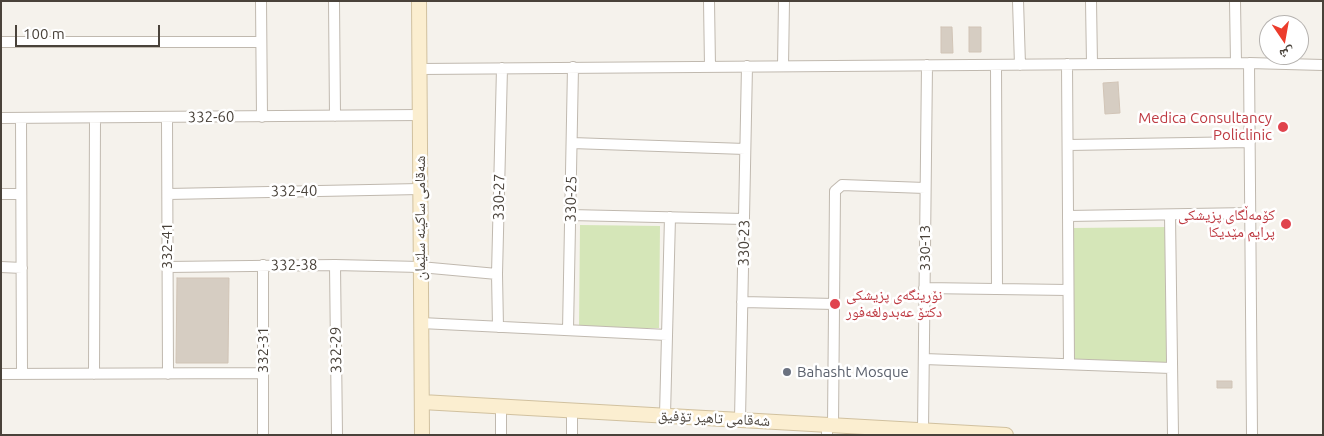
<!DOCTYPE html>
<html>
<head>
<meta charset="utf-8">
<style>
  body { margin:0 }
  #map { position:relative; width:1324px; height:436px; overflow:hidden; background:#f5f2ec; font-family:Ubuntu,"Noto Naskh Arabic",sans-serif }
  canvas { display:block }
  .frame { position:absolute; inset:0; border:2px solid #49423a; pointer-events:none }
  .north { position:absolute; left:1259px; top:15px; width:50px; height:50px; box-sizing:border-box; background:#fff; border:1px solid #b6b3b0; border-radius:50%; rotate:168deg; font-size:14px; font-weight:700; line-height:20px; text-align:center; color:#49423a }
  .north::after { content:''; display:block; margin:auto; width:18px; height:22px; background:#ec3c2c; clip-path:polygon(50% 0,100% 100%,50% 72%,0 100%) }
  .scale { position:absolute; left:15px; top:25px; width:145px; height:22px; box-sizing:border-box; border:2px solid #49423a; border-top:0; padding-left:6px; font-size:15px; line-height:18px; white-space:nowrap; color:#49423a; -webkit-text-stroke:4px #fff; paint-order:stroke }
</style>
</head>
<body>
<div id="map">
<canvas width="1324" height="436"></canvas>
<div class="frame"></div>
<div class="north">ش</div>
<div class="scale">100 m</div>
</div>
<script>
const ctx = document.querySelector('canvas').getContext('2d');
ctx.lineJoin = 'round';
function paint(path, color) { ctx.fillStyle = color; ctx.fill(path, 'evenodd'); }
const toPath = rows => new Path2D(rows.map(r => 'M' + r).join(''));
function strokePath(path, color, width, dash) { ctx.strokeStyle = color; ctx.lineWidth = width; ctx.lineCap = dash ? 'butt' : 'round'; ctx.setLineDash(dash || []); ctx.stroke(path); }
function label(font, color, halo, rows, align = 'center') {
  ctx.font = font + ' Ubuntu,"Noto Naskh Arabic",sans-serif'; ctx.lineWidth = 5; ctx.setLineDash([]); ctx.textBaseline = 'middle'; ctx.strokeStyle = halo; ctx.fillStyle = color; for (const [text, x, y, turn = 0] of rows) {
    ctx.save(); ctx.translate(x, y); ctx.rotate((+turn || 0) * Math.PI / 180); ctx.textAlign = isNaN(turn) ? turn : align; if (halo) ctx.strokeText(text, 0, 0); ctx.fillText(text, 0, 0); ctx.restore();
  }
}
const green = toPath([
  [580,225,660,226,659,328,579,328],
  [1168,227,1169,365,1074,362,1073,228]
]);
const building = toPath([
  [941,27,952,27,953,53,941,53,941,27],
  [969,27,981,27,981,52,969,52,969,27],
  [1118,82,1120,113,1105,114,1103,83,1118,82],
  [177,278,229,278,228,363,176,363,177,278],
  [1217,381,1232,381,1232,388,1217,388,1217,381]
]);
const street = toPath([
  [261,1,262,117],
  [334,1,335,116],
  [709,1,710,67],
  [1018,1,1020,65],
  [1091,1,1092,64],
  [1235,1,1236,63],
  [1,42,261,42],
  [1249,63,1252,435],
  [1067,64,1069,364],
  [996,65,997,289],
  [783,66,784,1],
  [420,69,1249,63,1323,65],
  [1,118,420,115],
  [21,118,22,374],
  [167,118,168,374],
  [572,143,745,149],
  [1068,145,1250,142],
  [1,194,21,194],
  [168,194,420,189],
  [570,215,744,219],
  [1170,215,1173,435],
  [1068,216,1250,213],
  [263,265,263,435],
  [335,265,337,435],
  [1,267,22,268],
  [167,267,335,265,420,267,497,274],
  [924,288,1068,290],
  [742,302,835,304],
  [421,323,667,335],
  [498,327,497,274,502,68],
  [568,330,573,67],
  [924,359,1171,368],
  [1,374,263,373],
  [94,374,95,118],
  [665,415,670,217],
  [740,419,747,66],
  [833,425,835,191,842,185,925,188],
  [923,430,927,65],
  [501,435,501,406],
  [572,435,572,410],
  [827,435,827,425]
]);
const secondary = toPath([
  [419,1,422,435],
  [422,402,1006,435]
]);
const markers = [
  [1283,127,6,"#e0444e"],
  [1286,224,6,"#e0444e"],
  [835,304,6,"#e0444e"],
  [787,372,5,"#6b7280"]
];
const streetNames = [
  ["332-60",211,117,-1],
  ["332-40",294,191,-1],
  ["330-27",499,197,-89],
  ["330-25",571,199,-89],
  ["شەقامی ساکینە سلێمان",420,218,-90],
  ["330-23",744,243,-89],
  ["332-41",167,246,-90],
  ["330-13",925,248,-90],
  ["332-38",294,265,-1],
  ["332-31",263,350,-90],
  ["332-29",336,350,-91],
  ["شەقامی تاهیر تۆفیق",714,418,3]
];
const healthNames = [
  ["Medica Consultancy",1272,118],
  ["Policlinic",1272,135],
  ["کۆمەڵگای پزیشکی",1275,215],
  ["پرایم مێدیکا",1275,232],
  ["نۆرینگەی پزیشکی",846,295,"left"],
  ["دکتۆ عەبدولغەفور",846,312,"left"]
];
const worshipNames = [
  ["Bahasht Mosque",797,372]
];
paint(green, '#d5e6b8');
paint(building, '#d6cdc2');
strokePath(building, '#d1c4b6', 1);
strokePath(street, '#c0b9af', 12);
strokePath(secondary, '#d1c19f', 16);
strokePath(street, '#fff', 10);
strokePath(secondary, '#fbeed0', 14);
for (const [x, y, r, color] of markers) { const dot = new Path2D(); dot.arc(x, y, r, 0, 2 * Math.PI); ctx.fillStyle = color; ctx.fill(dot); strokePath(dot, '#fff', 2); }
label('15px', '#49423a', '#fff', streetNames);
label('15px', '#be3a42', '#fff', healthNames, 'right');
label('15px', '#5b616d', '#fff', worshipNames, 'left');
</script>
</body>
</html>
